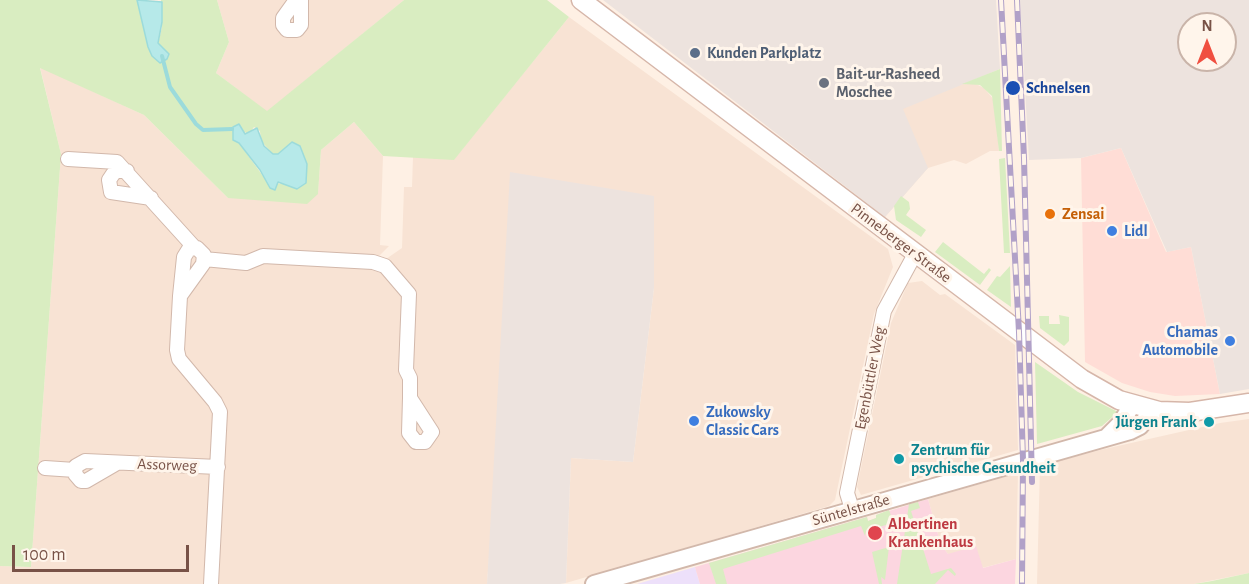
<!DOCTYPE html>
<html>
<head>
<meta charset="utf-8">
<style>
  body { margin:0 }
  #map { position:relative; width:1249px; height:584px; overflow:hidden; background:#fef0e4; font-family:"Alegreya Sans",sans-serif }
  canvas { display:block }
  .north { position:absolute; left:1177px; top:12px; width:60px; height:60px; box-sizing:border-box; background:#fff5eb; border:2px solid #c9b4a9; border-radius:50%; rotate:0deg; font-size:16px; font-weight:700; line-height:24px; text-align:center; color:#785247 }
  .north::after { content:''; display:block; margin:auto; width:21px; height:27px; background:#f04f40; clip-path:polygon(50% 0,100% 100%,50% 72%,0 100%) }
  .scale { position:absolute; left:12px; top:545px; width:177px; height:27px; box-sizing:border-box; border:3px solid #785247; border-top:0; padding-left:8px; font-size:18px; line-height:21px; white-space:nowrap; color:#785247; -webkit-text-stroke:4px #fff5eb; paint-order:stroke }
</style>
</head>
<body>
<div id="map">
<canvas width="1249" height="584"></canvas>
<div class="north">N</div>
<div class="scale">100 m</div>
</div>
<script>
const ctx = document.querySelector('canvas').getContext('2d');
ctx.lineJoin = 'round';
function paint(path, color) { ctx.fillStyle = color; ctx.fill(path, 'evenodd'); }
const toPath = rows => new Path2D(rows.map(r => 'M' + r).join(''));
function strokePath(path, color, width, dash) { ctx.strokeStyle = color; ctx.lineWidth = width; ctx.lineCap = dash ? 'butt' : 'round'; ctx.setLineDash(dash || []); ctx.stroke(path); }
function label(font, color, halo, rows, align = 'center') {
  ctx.font = font + ' "Alegreya Sans",sans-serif'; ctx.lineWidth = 6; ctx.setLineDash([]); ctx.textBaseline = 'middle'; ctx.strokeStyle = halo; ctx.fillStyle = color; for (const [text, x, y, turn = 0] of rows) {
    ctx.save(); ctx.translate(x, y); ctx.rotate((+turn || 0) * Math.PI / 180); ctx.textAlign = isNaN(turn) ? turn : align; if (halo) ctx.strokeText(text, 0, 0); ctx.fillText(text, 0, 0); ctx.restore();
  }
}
const residential = toPath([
  [217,0,404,0,267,112,216,73,229,42],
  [569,17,888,249,893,267,874,314,835,500,829,506,566,583,571,458,633,462,654,288,654,197,495,478,487,584,0,584,0,566,31,567,61,154,40,67,144,115,228,198,318,193,321,150,354,122,383,156,380,245,389,246,377,258,386,259,402,248,404,187,412,187,413,157,454,159],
  [875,55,940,93,962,84,974,83,984,88,994,100,999,151,990,151,966,164,954,160,928,168,885,217,804,152],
  [922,281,940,295,945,294,1015,345,1018,450,861,495,857,487,891,323,908,283],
  [1249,419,1249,573,1194,584,1037,584,1040,466,1100,450,1220,423],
  [1018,473,1016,559,982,568,948,554,941,545,928,499]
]);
const commercial = toPath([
  [1121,148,1166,252,1191,247,1220,394,1175,396,1150,392,1122,383,1085,362,1081,158]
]);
const industrial = toPath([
  [603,0,996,0,1000,69,903,109,928,168,885,217],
  [1020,0,1249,0,1249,389,1220,394,1191,247,1167,252,1121,148,1081,158,1029,160],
  [1189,24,1225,24,1225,60,1189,60],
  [510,172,654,196,654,288,633,462,571,458,566,583,560,584,487,584]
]);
const education = toPath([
  [695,567,700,584,637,584]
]);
const medical = toPath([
  [928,499,941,545,948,554,976,546,983,568,1016,559,1015,584,700,584,695,567,867,517,868,521,876,518,876,515]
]);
const green = toPath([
  [0,0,137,0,148,47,160,63,167,59,164,49,158,44,162,27,161,0,217,0,229,42,216,73,267,111,404,0,547,0,569,17,454,160,383,156,354,122,321,150,318,194,307,204,228,198,144,115,40,68,61,154,31,567,0,566],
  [254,127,260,131,261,141,273,154,278,154,292,142,300,146,307,164,306,183,297,189,288,184,268,183,239,143,242,131,249,134],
  [1000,69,1002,151,999,151,992,96,980,85,962,84],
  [1005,158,1010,253,1004,253,999,159],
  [901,196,909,202,910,209,906,215,926,230,921,237,896,220,894,206],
  [943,242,984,274,989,268,991,270,980,285,935,252],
  [1010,266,1011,307,987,290,997,276,1000,277],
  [1059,315,1069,317,1069,341,1064,346,1040,328,1039,316,1049,316,1049,324,1060,324],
  [1035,362,1078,392,1118,412,1102,426,1037,444],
  [918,502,920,508,911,511,931,574,951,568,956,574,955,576,948,570,935,584,897,584,909,504],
  [889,510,893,521,892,530,889,524,866,531,865,536,861,526,723,569,727,584,716,584,709,563,867,517,868,521,876,518,876,515],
  [889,547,885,580,881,577,882,584,879,584,872,552],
  [1249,573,1249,584,1194,584,1212,581]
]);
const water = toPath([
  [137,0,162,2,162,22,158,43,169,54,167,59,160,63,152,56,148,47,137,0],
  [239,124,245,134,257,128,264,146,273,154,278,154,292,142,300,146,307,164,306,183,297,189,278,182,275,190,270,188,260,170,239,143,233,140,233,127,239,124]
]);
const stream = toPath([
  [162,56,170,87,196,124,203,130,232,129]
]);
const minor = toPath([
  [296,0,283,18,283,25,287,30,297,30,301,25,301,0],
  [68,159,117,162,194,247],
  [127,171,117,171,113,174,109,180,111,192,151,198],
  [204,259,246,263,263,256,373,262,385,266,409,294,406,370,410,378,410,398,432,432,425,442,416,442,409,433,410,398],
  [180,296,203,264,204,255,197,248,189,249,184,257,180,296,177,350,179,359,215,402,220,412,211,584],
  [117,463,86,481,81,481,75,474,76,466,85,461,218,467],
  [45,468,75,470],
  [852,509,847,493,884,311,915,254]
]);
const tertiary = toPath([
  [1108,436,1121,423,1132,405],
  [594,584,1130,431,1140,426,1153,410]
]);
const secondary = toPath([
  [581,0,1082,379,1119,400,1159,411,1190,412,1249,403]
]);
const rail = toPath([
  [1001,0,1019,332,1023,460,1022,584],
  [1017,0,1024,158,1032,482]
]);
const markers = [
  [695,53,6,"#5c6f8a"],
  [824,83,6,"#6b7280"],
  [1013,88,8,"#1a4fb4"],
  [1050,214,6,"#e8710a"],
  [1112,231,6,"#3f7fe0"],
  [1230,341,6,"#3f7fe0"],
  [694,421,6,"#3f7fe0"],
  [1209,422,6,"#0f9aa8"],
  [899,459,6,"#0f9aa8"],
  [875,533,8,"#e0444e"]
];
const serviceNames = [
  ["Kunden Parkplatz",707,53]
];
const worshipNames = [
  ["Bait-ur-Rasheed",836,74],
  ["Moschee",836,92]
];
const transitNames = [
  ["Schnelsen",1026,88]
];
const foodNames = [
  ["Zensai",1062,214]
];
const shopNames = [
  ["Lidl",1124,231],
  ["Chamas",1218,332,"right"],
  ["Automobile",1218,350,"right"],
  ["Zukowsky",706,412],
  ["Classic Cars",706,430]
];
const streetNames = [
  ["Pinneberger Straße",901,243,37],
  ["Egenbüttler Weg",870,378,-79],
  ["Assorweg",167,465,2],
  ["Süntelstraße",851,510,-16]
];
const cultureNames = [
  ["Jürgen Frank",1197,422],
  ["Zentrum für",911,450,"left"],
  ["psychische Gesundheit",911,468,"left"]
];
const healthNames = [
  ["Albertinen",888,524],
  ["Krankenhaus",888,542]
];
paint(residential, '#f8e3d4');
paint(commercial, '#ffddd6');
paint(industrial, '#ede3de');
paint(education, '#ede0fa');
paint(medical, '#fcd6e0');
paint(green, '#d9edc1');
paint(water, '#b6e9e9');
strokePath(water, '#9cdbdb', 1.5);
strokePath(stream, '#9cdbdb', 4);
strokePath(minor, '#d2b8ab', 16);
strokePath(tertiary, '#d2b8ab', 20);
strokePath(secondary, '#d6b6a9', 21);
strokePath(minor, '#fff', 14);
strokePath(tertiary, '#fff', 16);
strokePath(secondary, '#fff', 18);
strokePath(rail, '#b1a1c8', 6);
strokePath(rail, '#fff5eb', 4, [11]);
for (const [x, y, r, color] of markers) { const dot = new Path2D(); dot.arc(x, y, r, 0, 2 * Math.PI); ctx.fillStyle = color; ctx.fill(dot); strokePath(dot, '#fff5eb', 2); }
label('bold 16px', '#4e5e75', '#fff5eb', serviceNames, 'left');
label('bold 16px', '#5b616d', '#fff5eb', worshipNames, 'left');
label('bold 16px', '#164399', '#fff5eb', transitNames, 'left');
label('bold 16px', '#c56008', '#fff5eb', foodNames, 'left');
label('bold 16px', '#366cbe', '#fff5eb', shopNames, 'left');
label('16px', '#785247', '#fff5eb', streetNames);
label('bold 16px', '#0d838f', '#fff5eb', cultureNames, 'right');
label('bold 16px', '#be3a42', '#fff5eb', healthNames, 'left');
</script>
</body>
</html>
